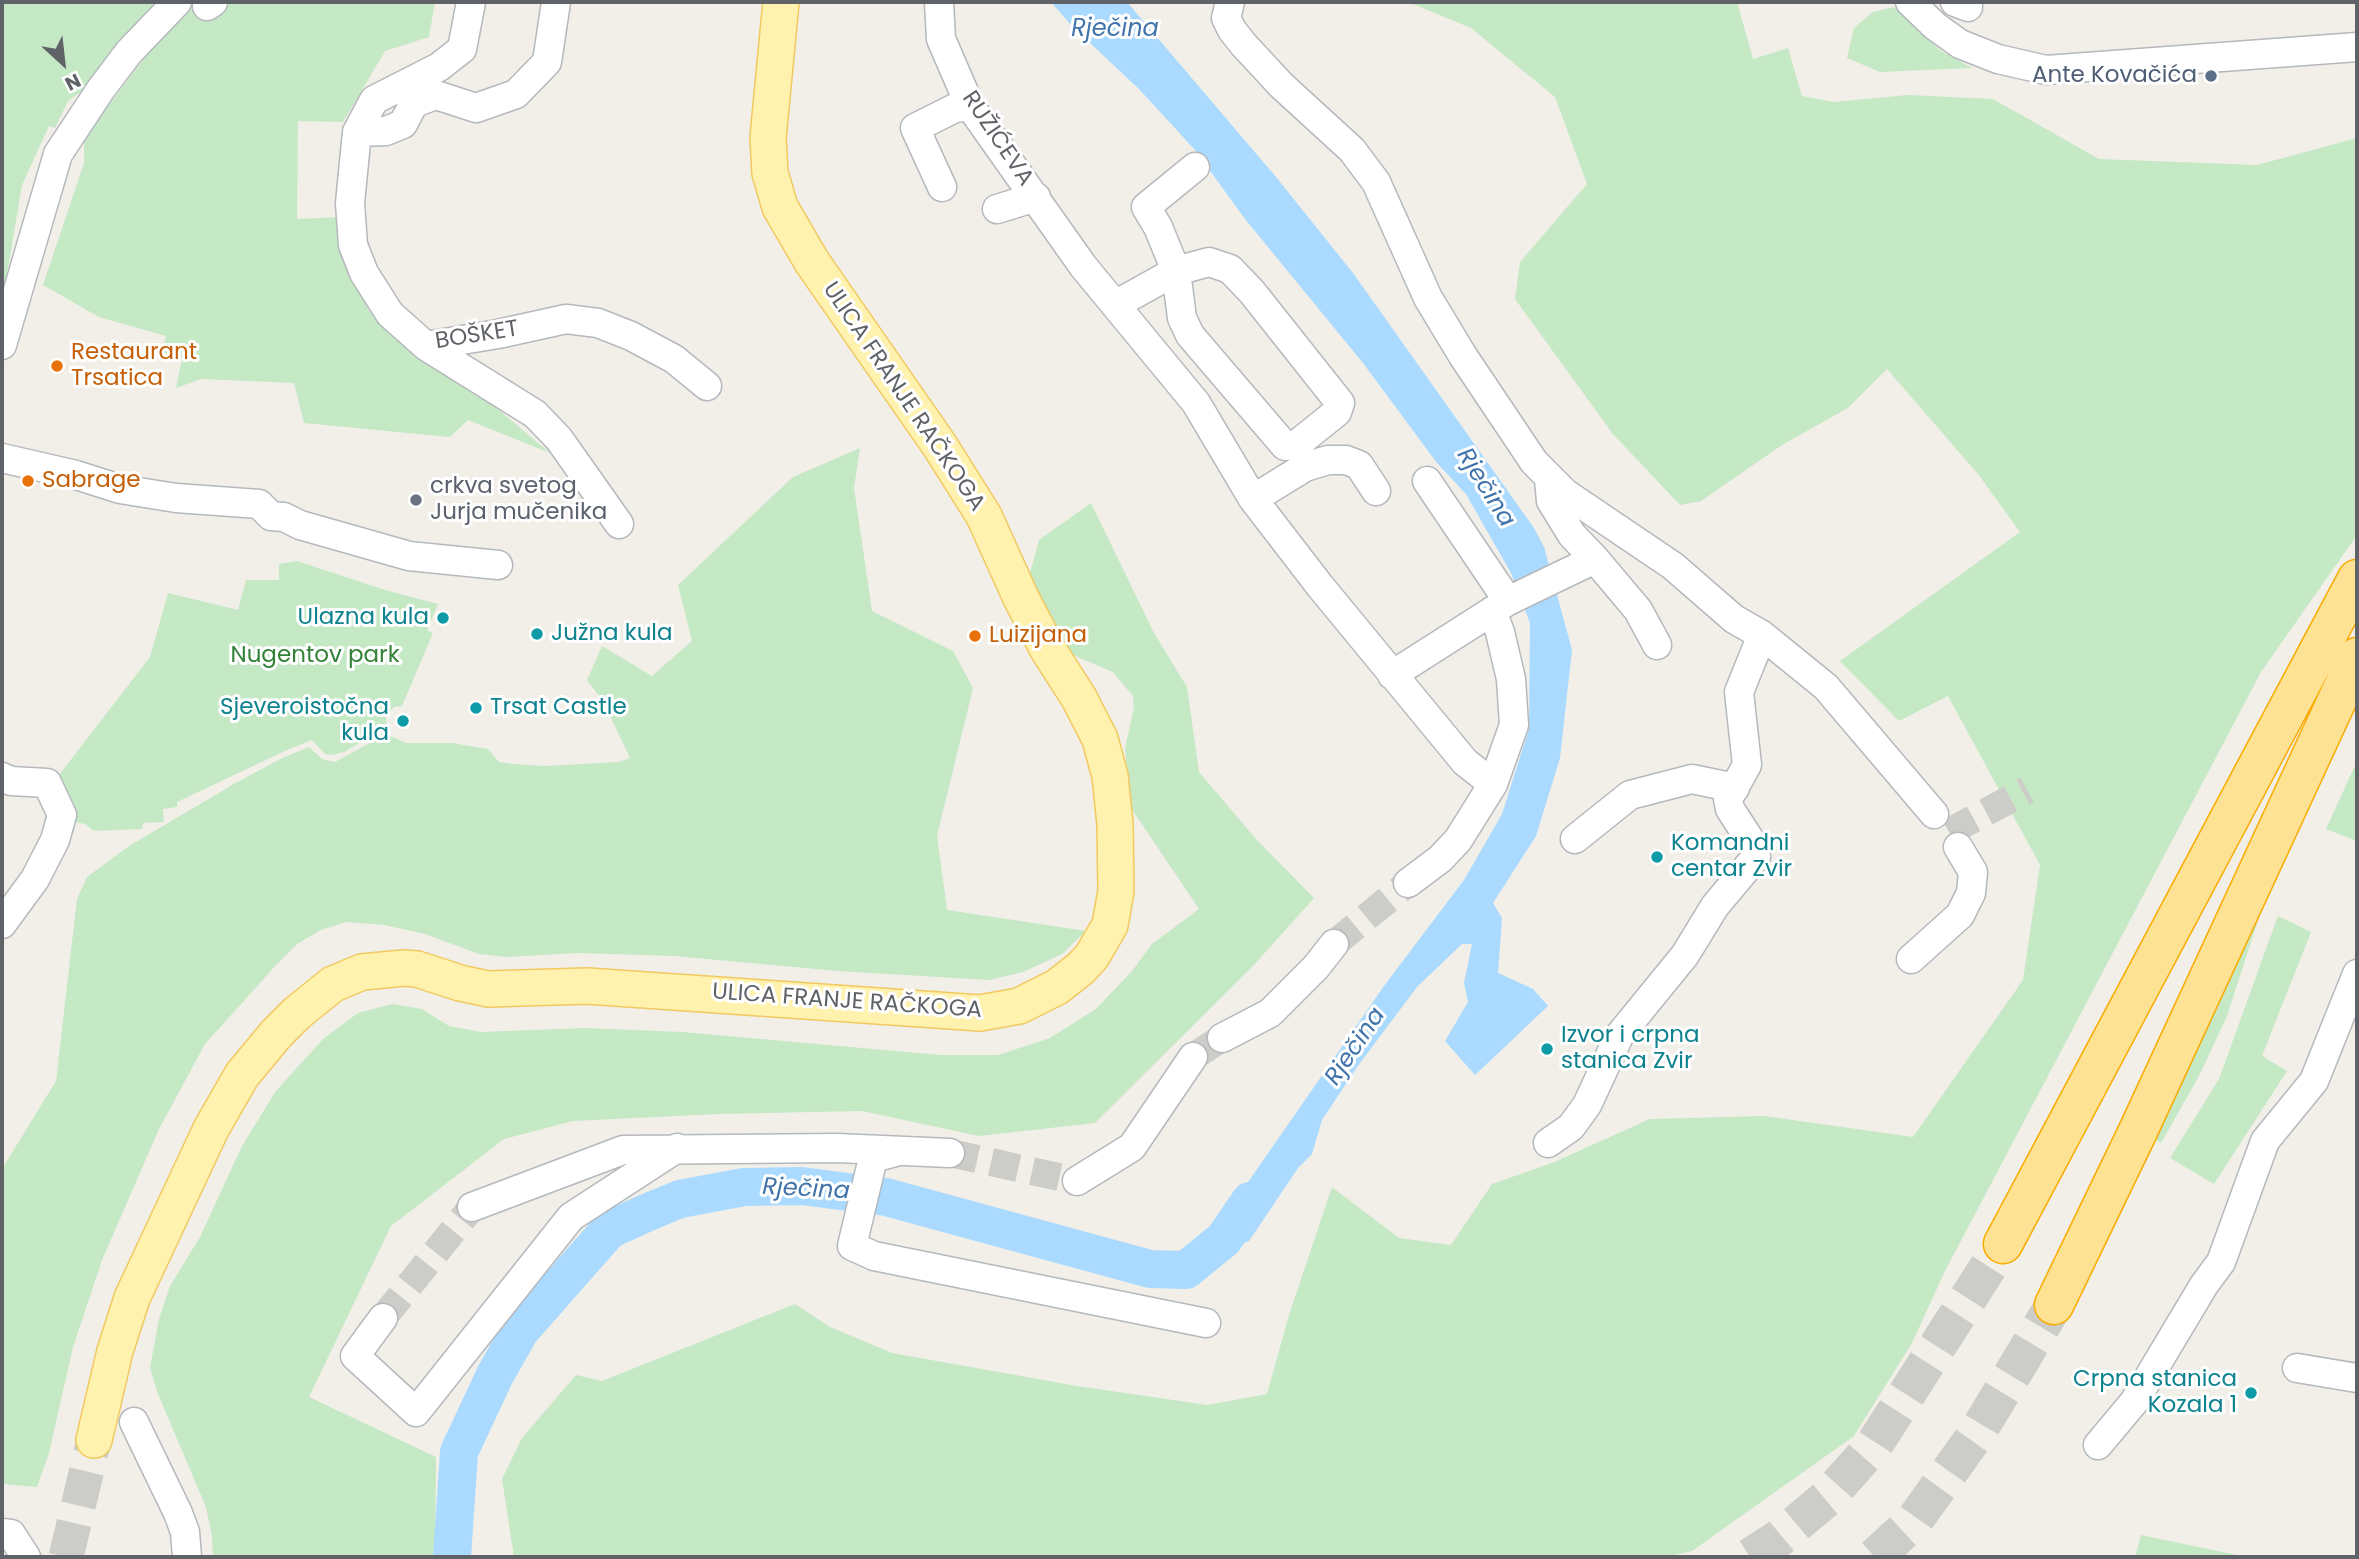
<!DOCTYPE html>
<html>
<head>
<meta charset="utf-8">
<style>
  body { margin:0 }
  #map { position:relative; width:2359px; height:1559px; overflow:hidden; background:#f1efe8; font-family:Poppins,sans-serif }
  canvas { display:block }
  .frame { position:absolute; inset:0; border:4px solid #5f6368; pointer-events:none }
  .north { position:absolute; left:28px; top:28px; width:70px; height:70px; -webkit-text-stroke:5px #fff; paint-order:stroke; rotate:153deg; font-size:19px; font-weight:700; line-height:28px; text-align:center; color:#5f6368 }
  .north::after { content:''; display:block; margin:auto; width:24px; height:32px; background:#5f6368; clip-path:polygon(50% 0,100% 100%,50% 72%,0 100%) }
</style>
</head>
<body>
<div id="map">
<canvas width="2359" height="1559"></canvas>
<div class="frame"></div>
<div class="north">N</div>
</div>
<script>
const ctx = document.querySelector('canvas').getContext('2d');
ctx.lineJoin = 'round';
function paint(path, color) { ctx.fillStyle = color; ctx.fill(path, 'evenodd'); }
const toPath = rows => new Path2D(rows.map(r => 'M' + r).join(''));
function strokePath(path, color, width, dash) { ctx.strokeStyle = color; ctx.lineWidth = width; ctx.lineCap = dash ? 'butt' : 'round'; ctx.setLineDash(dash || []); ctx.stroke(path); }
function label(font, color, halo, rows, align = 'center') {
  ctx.font = font + ' Poppins,sans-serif'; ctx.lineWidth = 6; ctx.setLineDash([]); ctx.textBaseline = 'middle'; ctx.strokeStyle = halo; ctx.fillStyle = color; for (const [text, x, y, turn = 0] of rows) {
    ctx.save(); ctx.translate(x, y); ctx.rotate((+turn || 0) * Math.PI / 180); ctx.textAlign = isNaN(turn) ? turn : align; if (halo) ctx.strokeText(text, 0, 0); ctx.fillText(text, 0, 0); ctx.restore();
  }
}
const green = toPath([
  [2,2,155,2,96,80,68,101,55,128,49,126,22,185,2,304],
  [198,2,435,2,429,37,385,51,343,122,298,121,297,219,340,217,339,239,369,311,469,385,550,453,468,420,450,437,304,423,294,383,201,379,176,388,182,359,161,353,166,336,99,317,43,285,84,163,84,138,152,48],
  [1408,2,1737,2,1753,59,1788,48,1802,96,1834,102,1908,95,1993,99,2099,159,2257,165,2357,138,2357,535,2261,672,1945,1271,1912,1343,1854,1436,1692,1551,1664,1557,514,1557,502,1479,522,1438,576,1375,602,1381,795,1304,830,1327,892,1353,1077,1386,1207,1405,1267,1394,1289,1315,1332,1187,1399,1238,1451,1245,1492,1184,1552,1163,1650,1119,1764,1116,1913,1137,2023,980,2040,865,1948,696,1899,721,1840,661,2020,532,1978,474,1887,369,1848,408,1782,445,1701,501,1680,505,1613,434,1515,299,1520,262,1587,184,1555,97,1471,28],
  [1894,7,1941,51,1972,68,1880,72,1847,58,1854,28,1873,12],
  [860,448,854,488,872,611,953,651,973,688,937,836,947,910,1086,931,1062,954,1023,972,989,980,838,971,674,956,578,953,507,957,479,954,425,934,384,925,346,922,321,930,297,944,277,964,205,1044,159,1129,102,1260,73,1347,49,1453,37,1487,2,1484,2,1169,56,1081,77,899,87,877,129,846,234,784,280,759,309,747,322,759,335,762,386,734,406,743,452,743,488,749,499,762,513,764,546,766,619,762,630,758,604,703,587,680,602,646,652,676,692,641,678,585,793,477],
  [1091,503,1154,633,1187,687,1199,772,1255,838,1314,898,1253,966,1095,1123,979,1136,862,1111,718,1114,573,1121,504,1139,391,1226,309,1397,436,1457,435,1545,454,1557,213,1557,212,1537,206,1507,158,1394,150,1368,159,1319,170,1286,200,1237,242,1146,276,1091,323,1039,358,1013,392,1004,422,1009,449,1026,481,1032,585,1028,682,1032,941,1055,998,1055,1050,1038,1096,1009,1132,971,1152,944,1199,909,1131,808,1125,749,1134,707,1133,696,1113,672,1073,655,1066,647,1029,577,1039,540],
  [297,561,385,590,438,604,427,630,433,633,402,706,394,707,389,712,386,719,387,727,344,752,332,755,325,754,312,740,287,750,177,802,177,807,163,809,164,822,143,823,142,829,94,831,85,824,69,821,59,775,150,657,168,593,238,610,246,580,279,580,279,564],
  [2357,761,2357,841,2326,829],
  [2255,915,2259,917,2227,1016,2200,1074,2161,1143,2152,1138],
  [2278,916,2311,932,2262,1056,2287,1071,2214,1184,2170,1158,2219,1079],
  [2141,1535,2246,1557,2135,1557]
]);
const water = toPath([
  [1051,2,1127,2,1276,177,1353,273,1534,528,1544,547,1572,650,1560,758,1536,836,1493,903,1502,918,1498,973,1533,989,1548,1006,1475,1075,1445,1041,1468,1002,1464,983,1472,944,1462,944,1417,987,1357,1067,1322,1120,1312,1154,1298,1168,1249,1241,1231,1247,1210,1237,1384,986,1464,880,1502,814,1529,729,1530,623,1511,573,1466,494,1437,463,1363,363,1245,219,1195,150,1139,89,1072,26]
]);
const river = toPath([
  [452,1557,459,1452,495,1375,520,1331,609,1230,646,1213,680,1199,744,1187,802,1186,886,1197,1150,1269,1186,1270,1224,1239,1250,1201]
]);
const minorTunnel = toPath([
  [1949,832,2027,790],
  [1334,944,1408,883],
  [1193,1057,1222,1038],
  [950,1153,1077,1181],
  [383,1318,472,1207]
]);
const majorTunnel = toPath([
  [66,1557,94,1440]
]);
const highwayTunnel = toPath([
  [1750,1557,1778,1539,1827,1498,1874,1445,2003,1244],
  [1875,1557,1914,1521,1977,1433,2054,1305]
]);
const minor = toPath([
  [471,2,462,49,439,67,374,100,357,132,350,203,353,245,364,273,390,314,426,346,535,414,559,439,619,524],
  [939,2,941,39,970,106,1083,266,1196,403,1253,499,1320,586,1465,762,1493,784,1458,840,1440,859,1408,883],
  [1230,2,1226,18,1232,30,1243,44,1281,85,1352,150,1376,182,1428,298,1463,356,1534,462,1565,493,1673,566,1734,619,1762,635,1826,687,1934,814],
  [1910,2,1935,26,1960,44,1998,59,2046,70,2357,47],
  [1955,2,1968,7],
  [207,6,213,2],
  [357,132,386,131,403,124,414,103,436,95,476,108,516,94,547,62,556,2],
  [942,187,915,128,955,108,970,106],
  [997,209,1036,197],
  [1115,305,1176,271,1209,262,1230,269,1252,292,1340,403,1337,412,1296,445,1285,446,1190,335,1182,318,1176,271,1158,227,1146,207,1195,167],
  [2,345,58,154,101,89,129,52,177,2],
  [426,346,498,334,566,319,598,323,631,336,674,359,707,386],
  [2,458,76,475,120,489,176,498,259,504,271,516,284,517,300,525,409,556,498,565],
  [1549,479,1551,501,1572,535,1595,559],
  [1427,481,1508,601],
  [1253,499,1305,467,1328,460,1346,460,1359,465,1376,491],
  [1492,611,1500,632,1511,679,1514,725,1493,784],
  [1392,675,1508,601,1595,559,1638,610,1657,645],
  [2,777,11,781,47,783,62,815,55,840,35,879,2,924],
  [1575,839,1630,795,1692,779,1735,788],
  [1911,959,1960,915,1971,893,1973,872,1958,847],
  [1222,1038,1270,1013,1316,967,1334,944],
  [1548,1143,1571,1127,1587,1105,1619,1036,1685,955,1715,906,1756,857,1754,846,1730,809,1728,799,1747,765,1739,692,1762,635],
  [899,1151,873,1158,852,1246,874,1256,1206,1323],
  [1077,1181,1132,1147,1193,1057],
  [472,1207,623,1150,837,1148,950,1153],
  [383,1318,355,1356,416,1412,571,1217,677,1148],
  [2297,1368,2357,1378],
  [134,1422,178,1513,185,1532,187,1557],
  [2098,1445,2134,1402,2204,1285,2221,1262,2265,1141,2314,1081,2357,974],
  [2,1533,11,1534,26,1557]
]);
const major = toPath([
  [94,1440,115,1351,132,1298,211,1129,242,1075,276,1034,297,1013,333,984,362,972,404,968,417,969,460,983,488,989,587,986,980,1013,1019,1006,1057,987,1081,968,1092,956,1110,925,1116,891,1115,824,1110,776,1100,739,1079,698,1047,648,1021,598,984,516,940,446,812,262,780,207,770,173,768,138,781,2]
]);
const highway = toPath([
  [2003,1244,2357,579],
  [2054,1305,2138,1131,2357,657]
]);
const markers = [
  [2211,76,7,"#5c6f8a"],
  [57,366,7,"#e8710a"],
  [28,481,7,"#e8710a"],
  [416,500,7,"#6b7280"],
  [443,618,7,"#0f9aa8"],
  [537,634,7,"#0f9aa8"],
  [975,636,7,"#e8710a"],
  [476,708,7,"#0f9aa8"],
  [403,721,7,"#0f9aa8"],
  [1657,857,7,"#0f9aa8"],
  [1547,1049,7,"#0f9aa8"],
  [2251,1393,7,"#0f9aa8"]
];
const serviceNames = [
  ["Ante Kovačića",2197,76]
];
const streetNames = [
  ["RUŽIĆEVA",997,139,56],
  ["BOŠKET",477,336,-9],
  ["ULICA FRANJE RAČKOGA",903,397,56],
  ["ULICA FRANJE RAČKOGA",847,1002,4]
];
const foodNames = [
  ["Restaurant",71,353],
  ["Trsatica",71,379],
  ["Sabrage",42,481],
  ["Luizijana",989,636]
];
const worshipNames = [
  ["crkva svetog",430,487],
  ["Jurja mučenika",430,513]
];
const cultureNames = [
  ["Ulazna kula",429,618,"right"],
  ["Južna kula",551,634],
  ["Sjeveroistočna",389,708,"right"],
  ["kula",389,734,"right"],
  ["Trsat Castle",490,708],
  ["Komandni",1671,844],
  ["centar Zvir",1671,870],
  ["Izvor i crpna",1561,1036],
  ["stanica Zvir",1561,1062],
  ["Crpna stanica",2237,1380,"right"],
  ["Kozala 1",2237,1406,"right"]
];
const parkNames = [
  ["Nugentov park",315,656]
];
const waterNames = [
  ["Rječina",1115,30],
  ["Rječina",1485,488,58],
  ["Rječina",1356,1047,-56],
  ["Rječina",806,1190,3]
];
paint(green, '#c5e8c5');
paint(water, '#aadaff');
strokePath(river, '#aadaff', 38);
strokePath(minorTunnel, '#ccccc8', 28, [28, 14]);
strokePath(majorTunnel, '#ccccc8', 35, [35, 18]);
strokePath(highwayTunnel, '#ccccc8', 38, [38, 19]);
strokePath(minor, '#b5b8bc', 31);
strokePath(major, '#f2c960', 38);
strokePath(highway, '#f9ab00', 41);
strokePath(minor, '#fff', 28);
strokePath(major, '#fff2af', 35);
strokePath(highway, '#fde293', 38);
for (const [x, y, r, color] of markers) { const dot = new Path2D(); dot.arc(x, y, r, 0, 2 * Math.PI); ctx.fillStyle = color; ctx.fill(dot); strokePath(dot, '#fff', 2.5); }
label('23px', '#4e5e75', '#fff', serviceNames, 'right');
label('23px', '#5f6368', '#fff', streetNames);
label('23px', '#c56008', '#fff', foodNames, 'left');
label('23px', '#5b616d', '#fff', worshipNames, 'left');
label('23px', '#0d838f', '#fff', cultureNames, 'left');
label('23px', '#348238', '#fff', parkNames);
label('italic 24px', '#4174aa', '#fff', waterNames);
</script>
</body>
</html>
